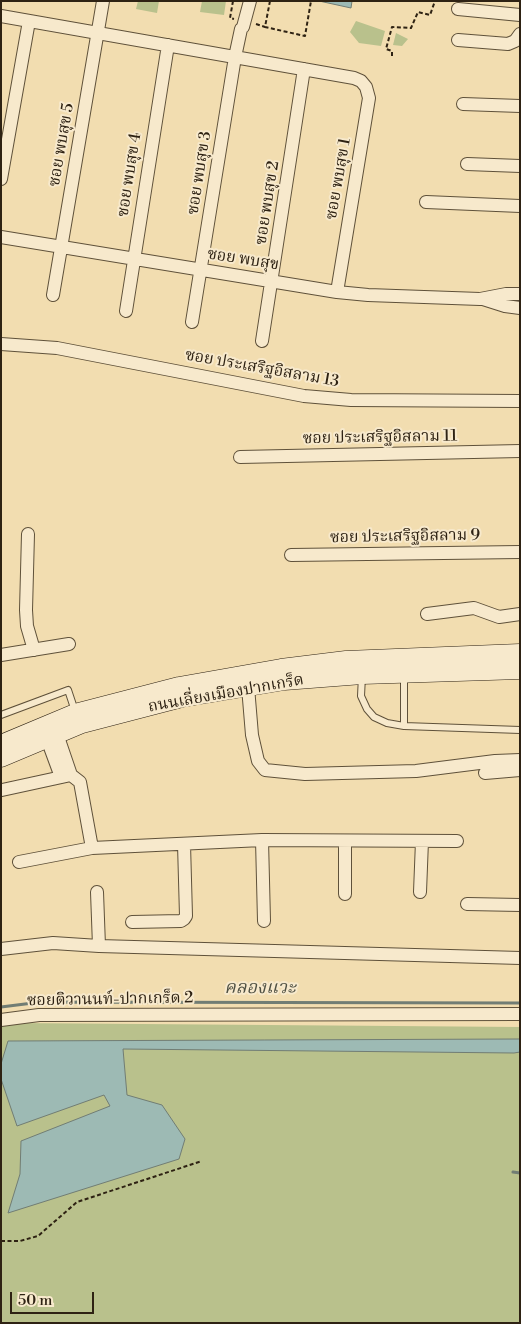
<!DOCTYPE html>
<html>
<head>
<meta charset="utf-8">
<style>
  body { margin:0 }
  #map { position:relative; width:521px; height:1324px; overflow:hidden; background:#f2ddb0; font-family:"Libre Bodoni",serif }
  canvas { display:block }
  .frame { position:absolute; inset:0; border:2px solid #2e2213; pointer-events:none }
  .scale { position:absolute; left:10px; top:1292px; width:84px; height:22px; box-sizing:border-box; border:2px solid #2e2213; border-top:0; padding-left:6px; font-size:15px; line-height:18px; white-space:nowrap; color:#2e2213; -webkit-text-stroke:4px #f7e9cc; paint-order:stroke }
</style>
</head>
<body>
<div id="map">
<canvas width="521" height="1324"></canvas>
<div class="frame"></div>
<div class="scale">50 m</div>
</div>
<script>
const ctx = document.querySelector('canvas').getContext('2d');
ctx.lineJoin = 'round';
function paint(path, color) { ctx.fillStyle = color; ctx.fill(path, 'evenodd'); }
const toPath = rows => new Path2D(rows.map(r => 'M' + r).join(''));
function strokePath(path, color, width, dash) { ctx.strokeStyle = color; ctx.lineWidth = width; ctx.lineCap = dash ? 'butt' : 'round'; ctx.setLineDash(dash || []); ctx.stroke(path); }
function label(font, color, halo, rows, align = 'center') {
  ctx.font = font + ' "Libre Bodoni","Noto Serif Thai",serif'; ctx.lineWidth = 4; ctx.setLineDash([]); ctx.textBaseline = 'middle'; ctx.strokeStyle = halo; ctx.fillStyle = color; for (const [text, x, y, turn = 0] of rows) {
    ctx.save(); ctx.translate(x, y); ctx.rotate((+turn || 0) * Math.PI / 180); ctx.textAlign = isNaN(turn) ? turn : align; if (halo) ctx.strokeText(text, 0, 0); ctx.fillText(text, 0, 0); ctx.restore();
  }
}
const green = toPath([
  [138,1,159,1,157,13,136,9],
  [202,1,226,1,224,15,200,12],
  [356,21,385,31,381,46,359,43,350,32],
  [396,33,408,39,402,46,393,45],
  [16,1023,520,1027,520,1323,1,1323,1,1025]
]);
const water = toPath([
  [319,1,352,1,351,8,319,1],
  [520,1039,520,1052,514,1053,123,1049,127,1095,162,1105,185,1139,179,1159,8,1213,20,1174,21,1141,110,1106,104,1095,17,1126,1,1079,1,1064,8,1041,520,1039]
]);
const stream = toPath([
  [1,1007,41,1002,520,1003],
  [513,1172,520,1173]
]);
const path = toPath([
  [233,1,230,18,234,19],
  [270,1,265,27,305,36,311,1],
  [256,24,265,27],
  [392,56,392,51,386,49,392,27,411,28,418,12,430,15,435,1],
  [1,1241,20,1241,38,1236,77,1202,202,1161]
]);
const service = toPath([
  [362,676,361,696,367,709,374,717,387,723,404,726,520,730],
  [1,715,68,690,75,711],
  [404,726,404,675]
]);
const minor = toPath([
  [458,9,520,15],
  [1,16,354,78,361,81,366,87,369,98,337,292],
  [243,27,250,1],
  [458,40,508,44,515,41,520,34],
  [463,104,520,106],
  [467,164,520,166],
  [1,179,29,21],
  [426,202,520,206],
  [1,237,337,292,368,295,480,299,506,294,520,294],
  [53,295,103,1],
  [483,299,505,306,520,308],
  [126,311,168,45],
  [192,322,235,57,241,29],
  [262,341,304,69],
  [1,344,57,348,304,396,351,400,520,401],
  [240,457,520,451],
  [28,534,26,610,27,626,34,650],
  [291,555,520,552],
  [427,614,474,608,499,617,520,614],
  [1,655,69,644],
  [248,687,252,735,258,761,265,770,305,774,416,771,495,761,520,760],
  [57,734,71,775],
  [47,739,61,777],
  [485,773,520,770],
  [2,790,71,775,80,782,92,848],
  [262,840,264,921],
  [19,862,92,848,262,840,457,841],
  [97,892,99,946],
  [420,892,422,841],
  [345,894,345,841],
  [467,904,520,905],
  [132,922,181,921,184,919,186,916,184,844],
  [1,949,53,943,99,946,520,958],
  [1,1020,39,1015,520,1014]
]);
const secondary = toPath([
  [1,744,75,713,179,686,281,668,346,660,520,653],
  [1,758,82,724,182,698,284,681,362,675,520,670]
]);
const streetNames = [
  ["ซอย พบสุข 5",62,145,-80],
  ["ซอย พบสุข 3",200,173,-81],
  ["ซอย พบสุข 4",130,175,-81],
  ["ซอย พบสุข 1",339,179,-80],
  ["ซอย พบสุข 2",268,203,-81],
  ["ซอย พบสุข",243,260,9],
  ["ซอย ประเสริฐอิสลาม 13",262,369,10],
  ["ซอย ประเสริฐอิสลาม 11",380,438,-1],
  ["ซอย ประเสริฐอิสลาม 9",405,537,-1],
  ["ถนนเลี่ยงเมืองปากเกร็ด",226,694,-10],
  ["ซอยติวานนท์-ปากเกร็ด 2",110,1000,-1]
];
const waterNames = [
  ["คลองแวะ",260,989]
];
paint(green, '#b9c18c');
paint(water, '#9dbab4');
strokePath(water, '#717d74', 1);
strokePath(stream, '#717d74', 3);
strokePath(service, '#5f513a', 8);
strokePath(minor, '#5f513a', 14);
strokePath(secondary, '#2e2213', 19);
strokePath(path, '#2e2213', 2, [4, 2.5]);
strokePath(service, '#f7e9cc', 6);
strokePath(minor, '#f7e9cc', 12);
strokePath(secondary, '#f7e9cc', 18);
label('16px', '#2e2213', '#f7e9cc', streetNames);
label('italic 18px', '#4f5043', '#f7e9cc', waterNames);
</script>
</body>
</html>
